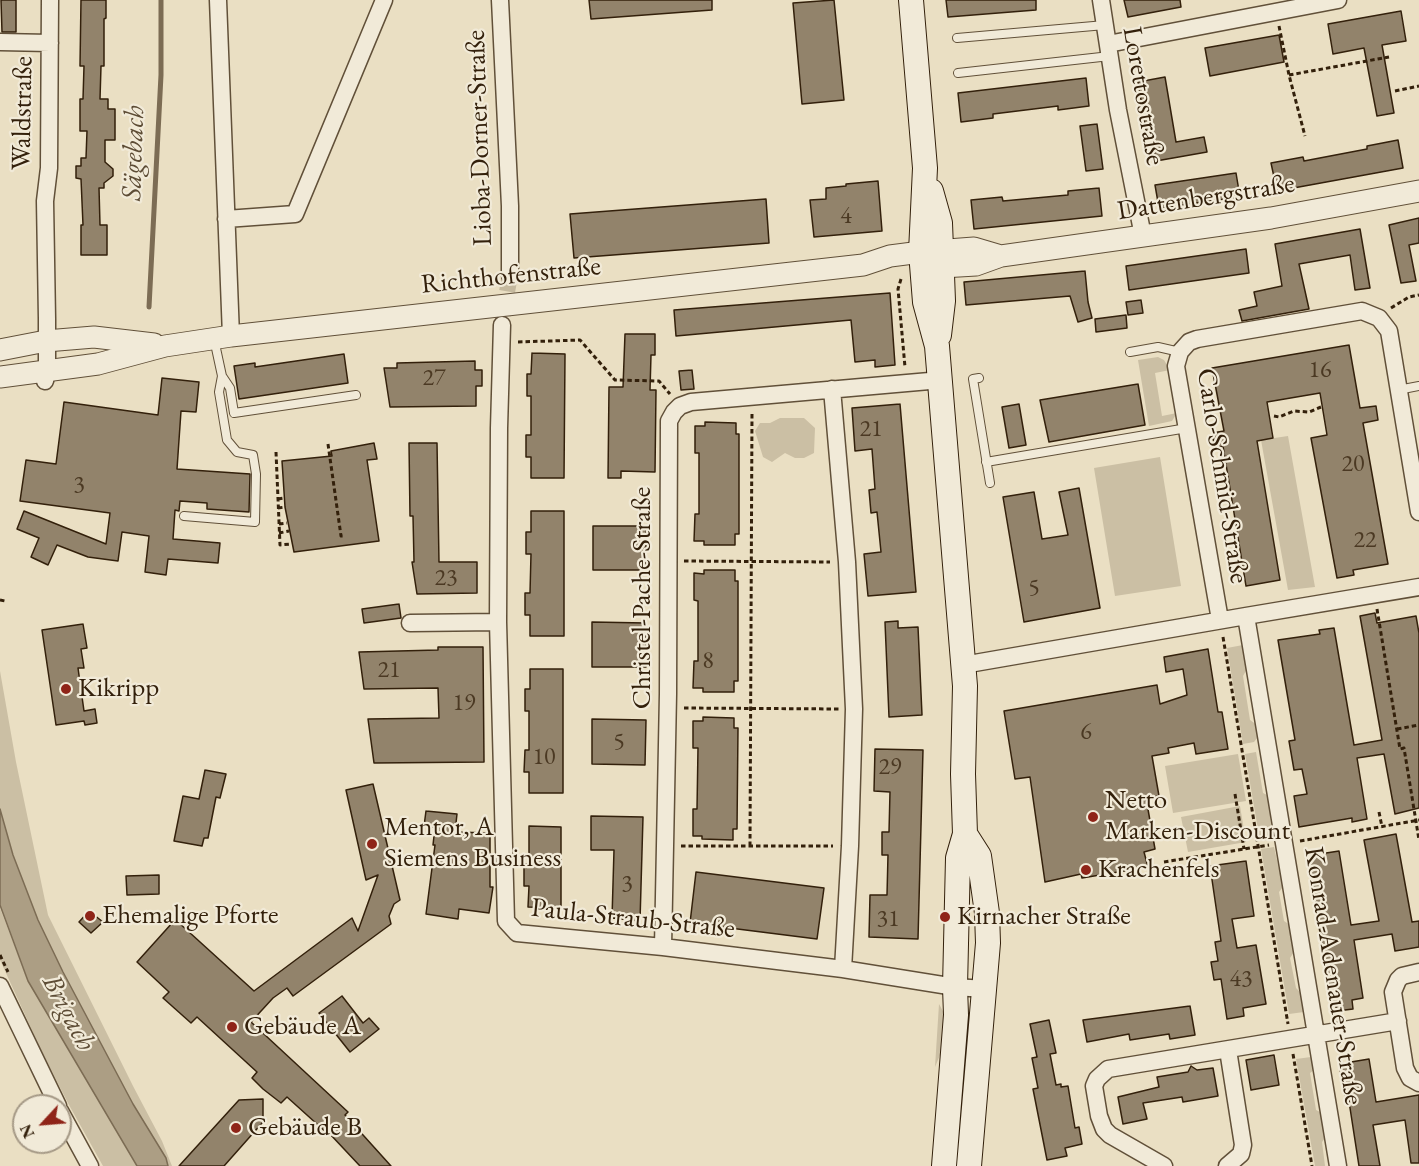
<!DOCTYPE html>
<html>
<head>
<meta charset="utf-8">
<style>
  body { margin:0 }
  #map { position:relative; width:1419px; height:1166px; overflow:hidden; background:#eadfc3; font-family:"EB Garamond",serif }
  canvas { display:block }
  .north { position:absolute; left:12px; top:1094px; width:60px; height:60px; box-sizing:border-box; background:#f1ead8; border:2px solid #a59986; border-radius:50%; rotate:244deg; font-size:16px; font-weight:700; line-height:24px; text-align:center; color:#33200b }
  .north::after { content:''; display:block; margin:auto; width:21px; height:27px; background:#8f2418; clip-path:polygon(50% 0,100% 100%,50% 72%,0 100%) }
</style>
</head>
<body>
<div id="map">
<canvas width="1419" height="1166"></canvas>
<div class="north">N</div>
</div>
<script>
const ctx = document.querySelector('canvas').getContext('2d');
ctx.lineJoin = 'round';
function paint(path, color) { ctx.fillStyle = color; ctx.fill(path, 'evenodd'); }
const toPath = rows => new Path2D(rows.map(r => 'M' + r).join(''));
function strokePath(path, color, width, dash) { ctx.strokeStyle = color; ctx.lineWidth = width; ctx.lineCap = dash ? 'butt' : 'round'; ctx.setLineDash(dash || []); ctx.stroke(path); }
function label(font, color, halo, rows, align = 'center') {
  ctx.font = font + ' "EB Garamond",serif'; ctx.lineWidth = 4.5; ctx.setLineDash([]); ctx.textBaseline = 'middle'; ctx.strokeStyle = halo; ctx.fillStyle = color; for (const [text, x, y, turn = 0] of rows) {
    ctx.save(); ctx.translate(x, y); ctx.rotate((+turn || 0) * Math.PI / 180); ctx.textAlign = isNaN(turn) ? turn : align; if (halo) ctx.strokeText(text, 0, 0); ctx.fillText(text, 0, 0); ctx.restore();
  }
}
const green = toPath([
  [1158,357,1164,360,1170,370,1155,373,1162,416,1177,413,1172,421,1149,426,1138,360],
  [780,418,804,418,815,428,814,453,804,458,795,458,785,453,772,462,763,457,755,431,760,423,770,423],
  [1288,436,1315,587,1288,590,1261,440],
  [1160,457,1181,586,1115,596,1094,468],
  [1243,645,1247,669,1243,676,1250,720,1257,725,1258,737,1254,742,1243,744,1227,648],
  [0,671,16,762,48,915,133,1086,162,1141,172,1166,168,1166,166,1158,133,1104,63,972,38,920,13,855,0,809],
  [1256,752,1263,793,1269,796,1272,840,1260,841,1245,754],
  [1238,754,1246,801,1173,813,1165,766],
  [1240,806,1246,842,1188,852,1181,817],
  [1274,847,1283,887,1279,892,1284,921,1290,925,1294,952,1290,958,1296,988,1301,993,1304,1012,1289,1014,1261,849],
  [0,908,28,981,137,1166,103,1166,69,1105,42,1052,0,960],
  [939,1004,944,1013,946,1023,945,1043,935,1067],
  [1311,1057,1314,1070,1310,1073,1316,1110,1322,1113,1326,1137,1322,1142,1325,1166,1315,1166,1296,1059]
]);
const water = toPath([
  [0,809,13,855,38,920,63,972,133,1104,166,1158,168,1166,137,1166,28,981,0,905,0,809]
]);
const stream = toPath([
  [149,307,161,75,161,0]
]);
const building = toPath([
  [1,0,16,0,16,32,2,32,1,0],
  [81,0,106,0,106,18,104,19,104,66,101,66,100,99,108,99,108,109,115,109,115,140,105,140,105,162,113,169,113,176,104,183,104,188,99,188,100,225,107,225,107,255,81,255,81,225,83,225,81,179,76,178,76,166,81,166,81,158,86,158,87,131,80,131,80,99,83,99,84,66,80,66,81,0],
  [589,0,712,0,712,10,591,19,589,0],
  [834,0,844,100,802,104,793,3,834,0],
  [946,0,1036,0,1036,10,948,17,946,0],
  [1124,0,1180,0,1181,7,1128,17,1124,0],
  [1401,11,1406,41,1382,45,1394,113,1377,116,1364,48,1333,54,1328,24,1401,11],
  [1279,35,1284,62,1210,76,1205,48,1279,35],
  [1165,77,1176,142,1204,137,1207,152,1156,161,1151,135,1147,136,1138,82,1165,77],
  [1086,78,1089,106,1058,110,1058,106,993,114,993,118,961,122,958,93,1086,78],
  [1097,124,1103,169,1086,171,1080,126,1097,124],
  [1398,140,1403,168,1277,191,1271,163,1303,157,1304,161,1367,149,1367,146,1398,140],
  [1236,173,1240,197,1159,208,1155,185,1236,173],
  [878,181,882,231,814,237,810,200,826,199,826,188,846,186,846,184,878,181],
  [1099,188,1102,216,974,229,971,200,1002,197,1003,201,1068,195,1068,191,1099,188],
  [766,199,769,243,574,258,570,214,766,199],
  [1419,218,1419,243,1409,245,1416,281,1401,283,1389,225,1419,218],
  [1360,229,1370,288,1355,290,1350,255,1299,264,1309,309,1242,321,1239,310,1257,306,1254,292,1282,286,1275,244,1360,229],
  [1246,249,1249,273,1129,290,1126,266,1246,249],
  [1085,271,1088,302,1092,318,1078,322,1070,296,966,305,964,282,1085,271],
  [890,293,895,365,875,367,875,360,855,362,851,320,676,336,674,310,890,293],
  [1141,300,1143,313,1128,315,1126,302,1141,300],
  [1126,315,1127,328,1096,332,1095,319,1126,315],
  [625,334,655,334,655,355,651,355,650,390,656,390,655,472,621,471,621,478,608,478,609,387,623,387,625,334],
  [1349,345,1360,408,1376,406,1378,420,1363,423,1388,564,1353,570,1354,575,1337,578,1311,438,1327,435,1320,393,1267,402,1273,438,1257,441,1280,580,1246,586,1223,446,1215,448,1212,433,1224,431,1212,368,1349,345],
  [532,353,565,354,564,478,531,478,531,457,526,457,526,435,531,435,531,396,527,396,527,374,531,374,532,353],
  [344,354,348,383,239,399,234,366,255,363,255,367,344,354],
  [475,361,475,370,482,370,482,386,476,386,476,406,390,407,384,368,397,368,397,363,475,361],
  [692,370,694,389,681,390,679,371,692,370],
  [162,378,199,382,196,412,181,411,177,469,250,474,249,512,207,509,207,503,180,501,179,511,175,510,173,539,220,543,218,563,168,559,166,575,145,572,149,536,122,532,118,561,88,557,57,545,48,565,31,557,39,538,17,529,24,511,106,544,110,513,20,501,26,460,56,464,64,402,158,415,162,378],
  [1138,384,1145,425,1049,442,1040,400,1138,384],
  [900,404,916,592,868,596,864,554,881,552,877,512,871,513,869,490,875,489,872,449,855,451,852,408,900,404],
  [1019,404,1026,445,1009,448,1002,407,1019,404],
  [705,422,736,423,736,434,739,434,739,534,735,534,735,545,704,545,704,541,694,541,695,514,699,514,699,453,695,453,695,426,705,426,705,422],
  [374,443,377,459,367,460,379,541,294,552,285,507,282,461,332,456,331,451,374,443],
  [409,443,437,443,439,562,477,562,477,593,417,594,412,562,414,562,413,516,410,516,409,443],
  [1079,488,1100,608,1024,622,1003,497,1034,492,1042,539,1068,535,1059,492,1079,488],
  [531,511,564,511,564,636,530,636,530,615,525,615,525,593,530,593,531,554,526,554,526,532,531,532,531,511],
  [593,526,646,526,646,570,593,570,593,526],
  [704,570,735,570,735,581,738,581,738,681,734,681,734,692,703,692,703,688,693,688,694,661,698,661,698,601,694,600,694,573,704,574,704,570],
  [399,604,401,618,364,623,362,609,399,604],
  [1375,613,1377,623,1416,616,1419,633,1419,808,1395,814,1384,754,1357,758,1367,819,1352,822,1352,818,1299,827,1294,796,1307,794,1302,769,1294,770,1289,741,1295,740,1278,640,1320,634,1319,630,1334,628,1354,745,1382,740,1360,616,1375,613],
  [898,621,898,628,918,627,922,715,889,717,885,622,898,621],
  [592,622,646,623,646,667,592,667,592,622],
  [83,624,87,648,81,649,84,668,78,668,84,711,95,709,97,723,85,725,84,721,56,725,42,630,83,624],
  [438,647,483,647,484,762,374,763,368,719,439,718,438,688,364,689,359,652,438,650,438,647],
  [1208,649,1218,712,1222,712,1228,749,1196,754,1194,743,1168,748,1169,753,1152,756,1159,796,1146,798,1155,849,1144,852,1148,867,1082,878,1081,874,1045,882,1030,777,1015,779,1004,711,1157,685,1160,704,1187,695,1183,669,1166,672,1164,657,1208,649],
  [530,669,563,669,563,793,529,793,529,772,524,772,525,750,529,750,529,711,525,711,525,689,530,689,530,669],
  [703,717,734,718,734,728,738,728,737,829,733,829,733,840,702,839,702,836,693,836,693,809,697,809,698,748,693,748,693,721,703,721,703,717],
  [592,719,646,720,645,765,592,764,592,719],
  [875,749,923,750,918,939,869,937,870,895,887,895,888,855,882,855,882,832,889,832,890,792,874,791,875,749],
  [205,770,226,774,220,798,216,797,208,838,204,838,202,846,174,841,183,796,199,799,205,770],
  [373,784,400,900,394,904,389,916,391,924,293,996,287,988,273,998,251,1022,348,1112,345,1115,391,1166,360,1166,329,1133,328,1134,287,1097,281,1103,263,1089,252,1078,257,1072,197,1017,191,1023,163,998,169,992,137,962,173,922,178,922,254,991,352,918,358,931,378,875,366,880,346,790,373,784],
  [426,811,457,814,455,832,490,833,490,887,493,887,489,913,459,909,458,919,426,914,435,845,433,845,435,827,424,826,426,811],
  [591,816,643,817,640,921,612,918,614,850,591,850,591,816],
  [529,826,561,827,561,908,528,907,529,886,524,886,524,864,529,864,529,826],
  [1396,834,1412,922,1419,921,1419,947,1395,951,1392,934,1354,940,1363,998,1352,1000,1353,1009,1337,1011,1335,1003,1332,1003,1307,856,1339,851,1351,925,1379,921,1364,840,1396,834],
  [1246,861,1254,916,1232,919,1237,948,1256,945,1266,1004,1243,1008,1244,1016,1227,1019,1221,979,1214,980,1211,962,1218,961,1215,942,1221,941,1210,866,1246,861],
  [696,872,824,888,817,939,690,923,696,872],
  [159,875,159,894,127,895,126,876,159,875],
  [89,911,103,922,91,933,79,922,89,911],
  [342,996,363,1023,369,1018,379,1029,350,1052,319,1013,342,996],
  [1190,1006,1195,1035,1170,1039,1169,1034,1130,1040,1129,1034,1087,1042,1083,1020,1190,1006],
  [1049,1020,1056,1053,1050,1054,1056,1085,1061,1084,1061,1087,1068,1086,1075,1128,1079,1127,1082,1144,1065,1148,1067,1156,1047,1160,1033,1089,1038,1088,1032,1058,1037,1057,1030,1024,1049,1020],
  [1274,1055,1279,1085,1251,1090,1246,1060,1274,1055],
  [1369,1059,1376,1102,1419,1095,1419,1163,1411,1163,1405,1120,1373,1125,1380,1166,1359,1166,1348,1095,1345,1096,1339,1064,1369,1059],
  [1191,1066,1197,1070,1213,1068,1218,1096,1183,1102,1182,1097,1143,1103,1147,1119,1123,1124,1118,1097,1159,1087,1157,1077,1188,1072,1191,1066],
  [263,1099,263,1122,224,1166,179,1166,239,1100,263,1099]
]);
const minorTunnel = toPath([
  [503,315,510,275]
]);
const path = toPath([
  [1279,26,1289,75,1305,136],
  [1289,75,1389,57],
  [1395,91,1419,86],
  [901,279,898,289,905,367],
  [1391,308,1409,297,1419,295],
  [518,342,580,340,615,380,659,381,670,394],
  [1274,416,1279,417,1294,411,1309,412,1321,407],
  [328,444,341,536,343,536],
  [276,452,280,545,291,544],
  [278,499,284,498],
  [278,508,285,507],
  [279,524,287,523],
  [279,533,289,531],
  [684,561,830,562],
  [0,600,5,601],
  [1377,609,1400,749,1404,748,1419,840],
  [1223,637,1288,1024],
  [684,708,840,709],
  [1397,729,1419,725],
  [1235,794,1244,849],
  [1379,812,1382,827],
  [1300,841,1419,820],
  [681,846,833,846],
  [750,846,752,413],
  [1164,862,1269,845],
  [0,955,8,972],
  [1293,1054,1312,1166]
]);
const service = toPath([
  [957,38,1105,25],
  [958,73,1110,56],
  [1130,352,1158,347,1180,352],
  [222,376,230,388,234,413,356,395],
  [979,378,973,379,990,483],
  [1398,390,1419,386],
  [986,462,1187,428],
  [184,516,255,522,256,474,253,455,237,452,227,440,219,392,222,376,214,339]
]);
const minor = toPath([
  [218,0,231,336],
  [500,0,510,206,510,275],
  [1101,0,1118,110,1143,236],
  [0,42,50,43],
  [1108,44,1338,0],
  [226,219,295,214,384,0],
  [502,325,499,428,498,622,506,921,517,933,663,947,843,969,955,987,985,989],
  [45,381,47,371,47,319,45,201,49,168,50,0],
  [832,389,847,562,854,709,850,846,843,969],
  [1246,616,1419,587],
  [1220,620,1176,366,1180,352,1189,342,1197,339,1362,311,1379,318,1389,331,1419,512],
  [410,623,498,622],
  [963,665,1246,616,1338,1166],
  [663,947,668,694,669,421,674,412,680,406,691,402,941,380],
  [1419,972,1402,976,1398,980,1393,992,1405,1068,1410,1078,1419,1083],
  [0,986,58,1106],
  [60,1111,90,1166],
  [1164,1166,1110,1135,1104,1129,1099,1116,1094,1086,1097,1079,1108,1069,1398,1021],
  [1227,1166,1241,1154,1243,1145,1228,1050]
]);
const tertiary = toPath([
  [925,268,976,265,1001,256,1271,218,1419,191],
  [0,350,46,341,94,337,154,344],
  [0,377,98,364,165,346,231,336,863,265,890,256,921,252,974,248,1001,256]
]);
const secondary = toPath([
  [911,0,925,168,921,252,925,302,937,346,965,686,963,774,965,834,958,858,955,987,956,1015,944,1166],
  [931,191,940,223,943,301,939,335],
  [965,834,979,856,987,913,988,943,969,1166]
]);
const markers = [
  [66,689,6,"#8f2418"],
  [1093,817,6,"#8f2418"],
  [372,844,6,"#8f2418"],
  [1086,870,6,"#8f2418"],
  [90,916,6,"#8f2418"],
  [945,917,6,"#8f2418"],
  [232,1027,6,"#8f2418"],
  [236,1128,6,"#8f2418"]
];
const numberNames = [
  ["4",846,216],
  ["16",1320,370],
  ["27",434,378],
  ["21",871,429],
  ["20",1353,464],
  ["3",79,485],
  ["22",1365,540],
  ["23",446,578],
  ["5",1034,588],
  ["8",708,661],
  ["21",389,670],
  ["19",464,703],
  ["6",1086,732],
  ["5",619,742],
  ["10",544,757],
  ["29",890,767],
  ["3",627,884],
  ["31",888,919],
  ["43",1241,979]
];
const streetNames = [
  ["Lorettostraße",1143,96,80],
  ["Waldstraße",23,113,-89],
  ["Lioba-Dorner-Straße",480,138,-92],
  ["Dattenbergstraße",1206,198,-9],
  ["Richthofenstraße",511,276,-6],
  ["Carlo-Schmid-Straße",1222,476,81],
  ["Christel-Pache-Straße",643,598,-90],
  ["Paula-Straub-Straße",633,919,6],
  ["Konrad-Adenauer-Straße",1333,976,81]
];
const poiNames = [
  ["Kikripp",78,689],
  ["Netto",1105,801],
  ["Marken-Discount",1105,832],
  ["Mentor, A",384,828],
  ["Siemens Business",384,859],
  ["Krachenfels",1098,870],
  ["Ehemalige Pforte",102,916],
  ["Kirnacher Straße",957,917],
  ["Gebäude A",244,1027],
  ["Gebäude B",248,1128]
];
const waterNames = [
  ["Sägebach",134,153,-88],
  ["Brigach",68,1013,62]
];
paint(green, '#cbbfa4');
paint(water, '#ac9e84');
strokePath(water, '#7c6c54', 1.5);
strokePath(stream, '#7c6c54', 5);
paint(building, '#92836b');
strokePath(building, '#33200b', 1.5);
strokePath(minorTunnel, '#c5b99e', 16, [16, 8]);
strokePath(service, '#615039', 10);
strokePath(minor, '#615039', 19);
strokePath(tertiary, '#615039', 23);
strokePath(secondary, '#33200b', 26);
strokePath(path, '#33200b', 3, [4.5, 3]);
strokePath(service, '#f1ead8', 8);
strokePath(minor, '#f1ead8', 16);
strokePath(tertiary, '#f1ead8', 21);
strokePath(secondary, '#f1ead8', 24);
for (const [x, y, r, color] of markers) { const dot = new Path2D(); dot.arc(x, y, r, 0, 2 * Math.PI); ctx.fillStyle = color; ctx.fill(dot); strokePath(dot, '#f1ead8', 2); }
label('24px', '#4b3923', null, numberNames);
label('27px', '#33200b', '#f1ead8', streetNames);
label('27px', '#33200b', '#f1ead8', poiNames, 'left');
label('italic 28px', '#5d4c35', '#f1ead8', waterNames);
</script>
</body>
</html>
